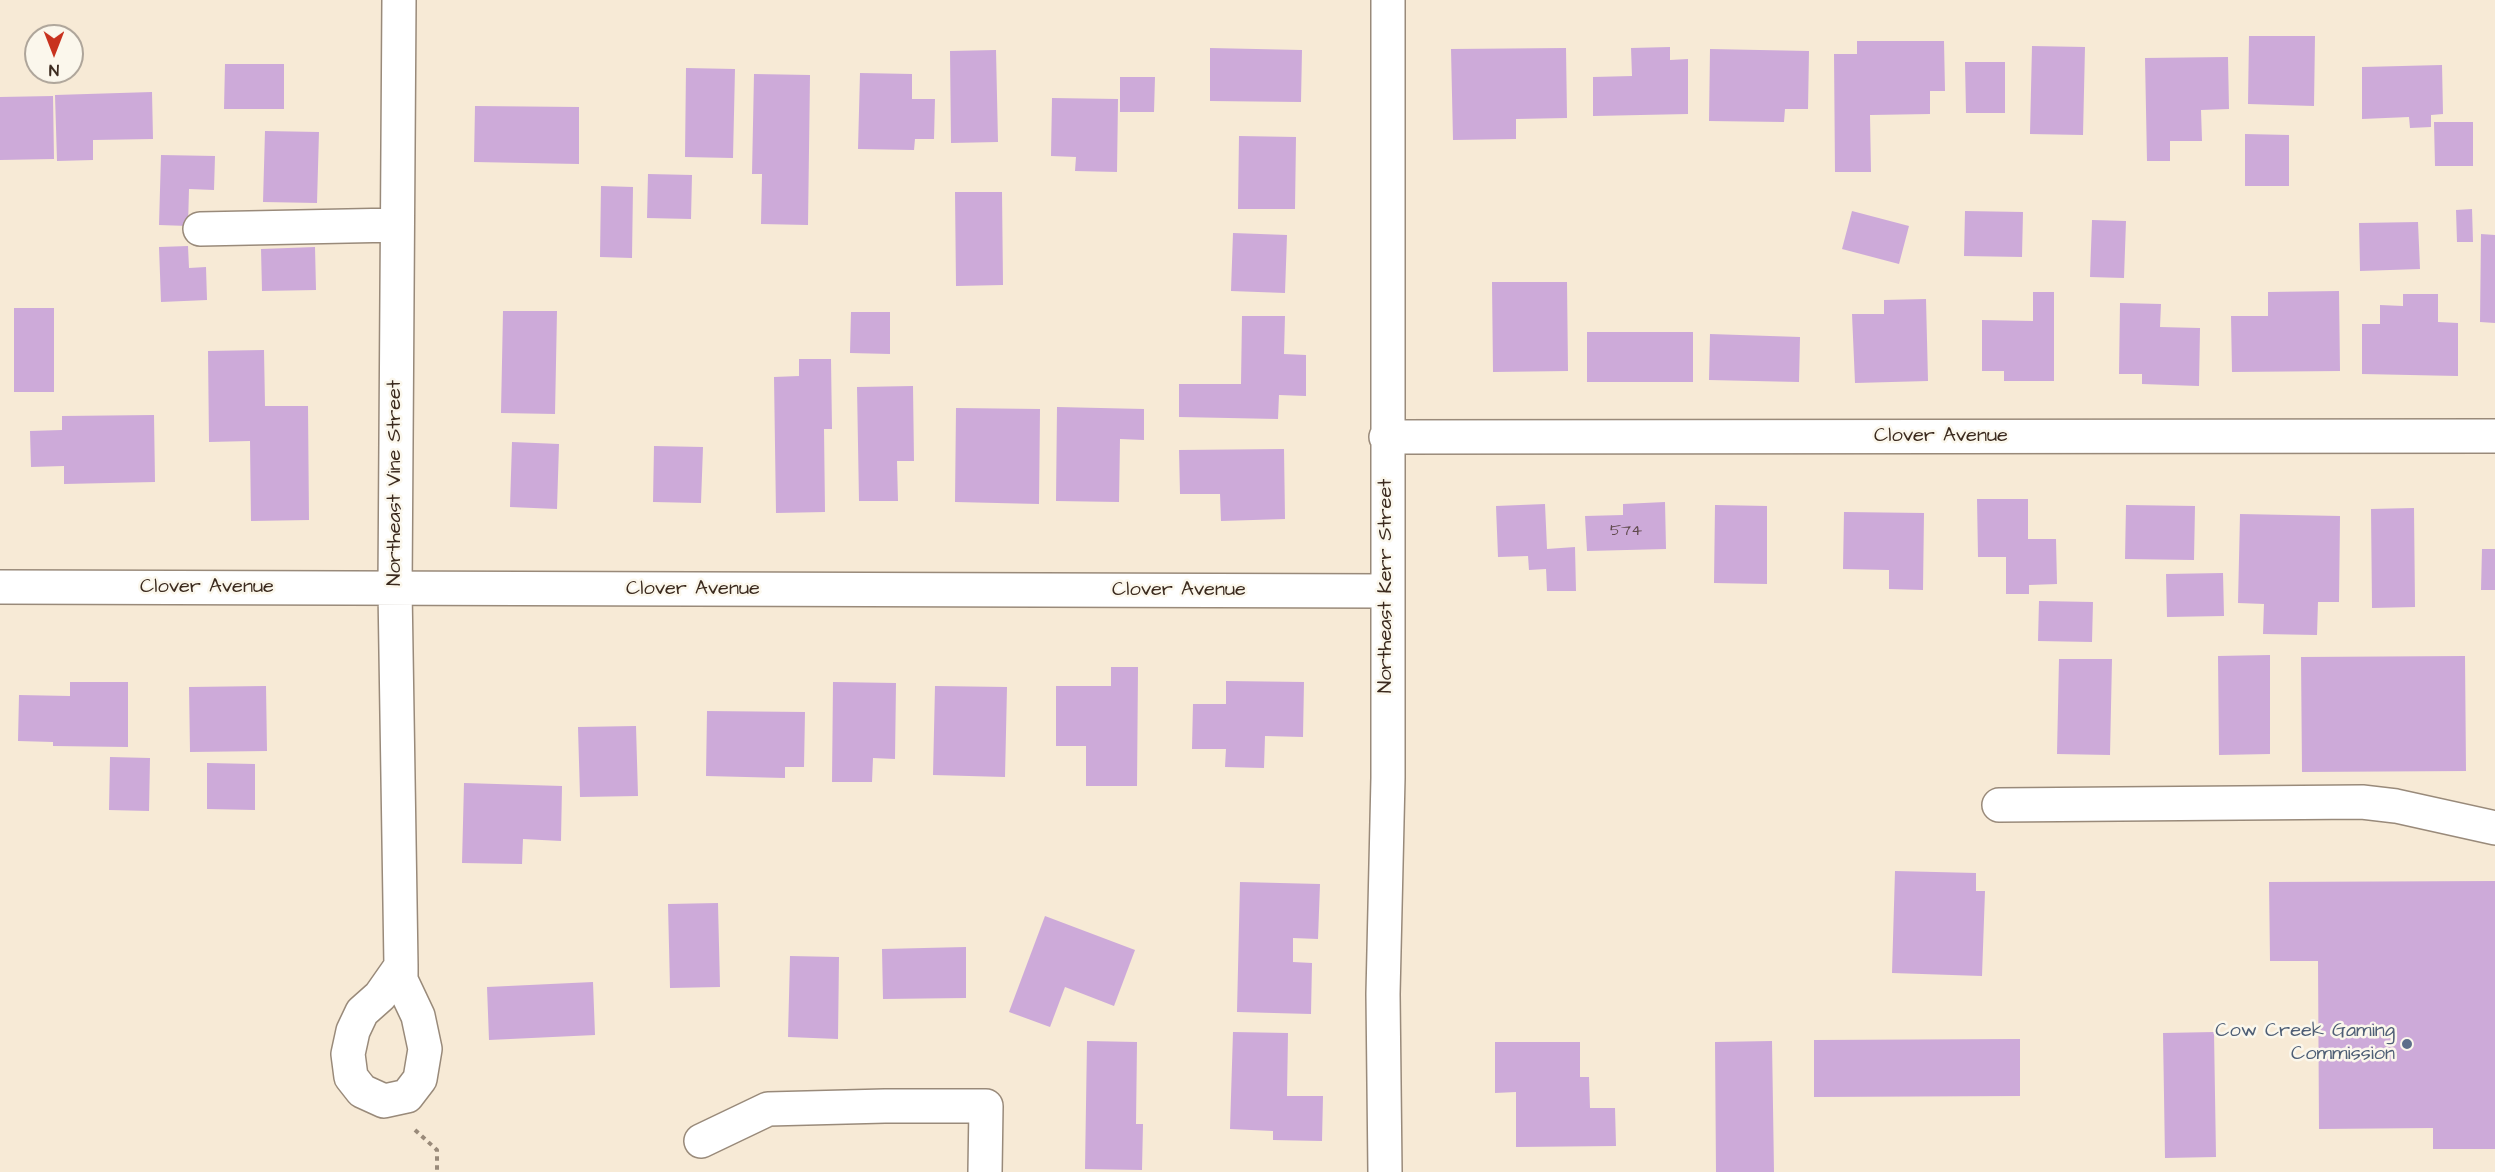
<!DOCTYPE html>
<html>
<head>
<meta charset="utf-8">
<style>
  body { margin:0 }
  #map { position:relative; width:2495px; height:1172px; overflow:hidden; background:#f7ead6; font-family:"Architects Daughter",sans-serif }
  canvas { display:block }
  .north { position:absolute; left:24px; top:24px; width:60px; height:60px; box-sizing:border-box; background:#fbf7ec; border:2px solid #aea59a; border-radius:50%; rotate:180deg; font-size:16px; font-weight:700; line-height:24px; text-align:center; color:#3b2a1e }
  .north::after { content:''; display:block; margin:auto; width:21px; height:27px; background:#c8321e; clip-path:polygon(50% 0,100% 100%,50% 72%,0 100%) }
</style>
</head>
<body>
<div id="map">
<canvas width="2495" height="1172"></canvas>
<div class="north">N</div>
</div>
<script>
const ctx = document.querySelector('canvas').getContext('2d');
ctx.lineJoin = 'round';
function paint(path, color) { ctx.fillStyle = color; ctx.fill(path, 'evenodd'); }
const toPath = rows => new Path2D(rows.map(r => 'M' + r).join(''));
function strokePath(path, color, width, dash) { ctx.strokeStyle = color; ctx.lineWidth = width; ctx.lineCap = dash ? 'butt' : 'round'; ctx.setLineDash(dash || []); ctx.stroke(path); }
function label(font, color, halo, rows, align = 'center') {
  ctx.font = font + ' "Architects Daughter",sans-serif'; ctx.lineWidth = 5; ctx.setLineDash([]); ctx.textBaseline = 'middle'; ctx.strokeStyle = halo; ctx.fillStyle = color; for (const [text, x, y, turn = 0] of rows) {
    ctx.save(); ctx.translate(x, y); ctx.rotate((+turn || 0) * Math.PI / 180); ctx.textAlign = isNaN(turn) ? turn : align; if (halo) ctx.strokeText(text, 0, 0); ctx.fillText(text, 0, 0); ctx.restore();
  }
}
const building = toPath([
  [2249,36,2315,36,2314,106,2248,104],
  [1857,41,1944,41,1945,91,1930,91,1930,114,1870,115,1871,172,1835,172,1834,54,1857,54],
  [2032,46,2085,47,2083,135,2030,134],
  [1670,47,1670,60,1688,59,1688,114,1593,116,1593,77,1632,76,1631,48],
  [1210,48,1302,50,1301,102,1210,101],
  [1566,48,1567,118,1516,119,1516,139,1453,140,1451,49],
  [1710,49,1809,51,1808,109,1785,109,1784,122,1709,121],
  [996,50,998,142,951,143,950,51],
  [2228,57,2229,109,2201,110,2202,141,2170,141,2170,161,2147,161,2145,58],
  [1965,62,2005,62,2005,113,1966,113],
  [225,64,284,64,284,109,224,109],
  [2442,65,2443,114,2431,115,2431,127,2410,128,2409,117,2362,119,2362,67],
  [686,68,735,69,733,158,685,157],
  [860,73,912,74,912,99,935,99,934,139,915,139,914,150,858,149],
  [754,74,810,75,808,225,761,224,762,174,752,174],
  [1120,77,1155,77,1154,112,1120,112],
  [152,92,153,139,93,140,93,160,57,161,55,95],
  [53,96,54,159,0,160,0,97],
  [1052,98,1118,99,1117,172,1075,171,1076,157,1051,156],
  [475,106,579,107,579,164,474,162],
  [2434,122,2473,122,2473,166,2435,166],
  [265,131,319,132,317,203,263,202],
  [2245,134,2289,135,2289,186,2245,186],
  [1239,136,1296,137,1295,209,1238,209],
  [161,155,215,156,214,190,189,189,188,226,159,225],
  [648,174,692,175,691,219,647,218],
  [601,186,633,187,632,258,600,257],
  [955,192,1002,192,1003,285,956,286],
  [2472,209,2473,242,2457,242,2456,210],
  [1852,211,1909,226,1899,264,1842,249],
  [1965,211,2023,212,2022,257,1964,256],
  [2092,220,2126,221,2124,278,2090,277],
  [2418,222,2420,269,2360,271,2359,223],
  [1233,233,1287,235,1285,293,1231,291],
  [2481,234,2495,235,2495,323,2480,322],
  [188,246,189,268,206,267,207,300,161,302,159,247],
  [315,247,316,290,262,291,261,249],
  [1492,282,1567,282,1568,371,1493,372],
  [2339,291,2340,371,2232,372,2231,316,2268,316,2268,292],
  [2033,292,2054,292,2054,381,2004,381,2004,371,1982,371,1982,320,2033,321],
  [2403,294,2438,294,2438,322,2458,323,2458,376,2362,374,2362,324,2380,324,2380,305,2403,306],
  [1926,299,1928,381,1855,383,1852,314,1884,314,1884,300],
  [2120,303,2161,304,2160,327,2200,328,2199,386,2142,384,2142,374,2119,374],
  [14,308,54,308,54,392,14,392],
  [503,311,557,311,555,414,501,413],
  [851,312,890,312,890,354,850,353],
  [1242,316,1285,316,1284,354,1306,355,1306,396,1279,395,1278,419,1179,417,1179,384,1241,384],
  [1587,332,1693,332,1693,382,1587,382],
  [1710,334,1800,337,1799,382,1709,380],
  [264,350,265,406,308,406,309,520,251,521,250,441,209,442,208,351],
  [799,359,831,359,832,429,824,429,825,512,776,513,774,377,799,376],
  [913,386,914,461,897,461,898,501,859,501,857,387],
  [1057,407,1144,409,1144,440,1120,439,1119,502,1056,501],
  [956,408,1040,409,1039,504,955,502],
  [154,415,155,482,64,484,64,466,31,467,30,431,62,430,62,416],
  [512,442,559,444,557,509,510,507],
  [654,446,703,447,701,503,653,502],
  [1284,449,1285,519,1221,521,1220,494,1180,494,1179,450],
  [1977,499,2028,499,2028,539,2056,539,2057,584,2029,585,2029,594,2006,594,2006,557,1978,557],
  [1665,502,1666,549,1587,551,1585,516,1623,515,1623,504],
  [1545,504,1547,549,1575,547,1576,591,1547,591,1546,569,1529,570,1528,556,1498,557,1496,506],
  [1715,505,1767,506,1767,584,1714,583],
  [2126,505,2195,506,2194,560,2125,559],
  [2414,508,2415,607,2372,608,2371,509],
  [1844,512,1924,513,1923,590,1889,589,1889,570,1843,569],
  [2240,514,2340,516,2339,602,2318,602,2317,635,2263,634,2264,604,2238,603],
  [2482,549,2495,549,2495,590,2481,590],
  [2223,573,2224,616,2167,617,2166,574],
  [2039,601,2093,602,2092,642,2038,641],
  [2270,655,2270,754,2219,755,2218,656],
  [2465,656,2466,771,2302,772,2301,657],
  [2059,659,2112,659,2110,755,2057,754],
  [1111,667,1138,667,1137,786,1086,786,1086,746,1056,746,1056,686,1111,686],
  [1226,681,1304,682,1303,737,1265,736,1264,768,1225,767,1226,749,1192,749,1193,704,1226,704],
  [70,682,128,682,128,747,53,746,53,742,18,741,19,695,70,696],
  [833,682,896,683,895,759,873,758,872,782,832,782],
  [266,686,267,751,190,752,189,687],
  [935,686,1007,687,1005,777,933,775],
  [707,711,805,712,804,767,785,767,785,778,706,776],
  [636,726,638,796,580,797,578,727],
  [110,757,150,758,149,811,109,810],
  [207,763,255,764,255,810,207,809],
  [464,783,562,786,561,841,523,839,522,864,462,863],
  [1895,871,1976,873,1976,891,1985,891,1982,976,1892,973],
  [2495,881,2495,1149,2433,1149,2433,1128,2319,1129,2318,961,2270,961,2269,882],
  [1240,882,1320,884,1318,939,1293,938,1293,962,1312,963,1311,1014,1237,1012],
  [718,903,720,987,670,988,668,904],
  [1045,916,1135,950,1114,1006,1065,987,1050,1027,1009,1012],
  [966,947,966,998,883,999,882,949],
  [790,956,839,957,838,1039,788,1037],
  [593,982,595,1035,489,1040,487,987],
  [1233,1032,1288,1033,1287,1096,1323,1096,1322,1141,1273,1140,1273,1131,1230,1129],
  [2214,1032,2216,1157,2165,1158,2163,1033],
  [2020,1039,2020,1096,1814,1097,1814,1040],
  [1087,1041,1137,1042,1136,1124,1143,1124,1142,1170,1085,1169],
  [1772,1041,1774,1172,1716,1172,1715,1042],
  [1495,1042,1580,1042,1580,1077,1589,1077,1590,1108,1615,1108,1616,1146,1516,1147,1516,1092,1495,1093]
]);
const path = toPath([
  [415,1130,437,1150,437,1172]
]);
const minor = toPath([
  [399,0,395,589,401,966,401,980,418,1016,425,1049,420,1079,407,1096,384,1101,362,1091,351,1077,348,1054,353,1031,362,1012,380,996,401,966],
  [200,229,397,225],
  [1386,437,2495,436],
  [0,587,1387,591],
  [1999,805,2362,802,2396,806,2495,828],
  [701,1141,768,1109,885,1106,986,1106,985,1172],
  [1385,1172,1383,994,1388,778,1388,0]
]);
const markers = [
  [2407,1044,6,"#5c6f8a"]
];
const numberNames = [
  ["574",1626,532]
];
const streetNames = [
  ["Clover Avenue",1941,437],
  ["Northeast Vine Street",396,483,-90],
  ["Northeast Kerr Street",1387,586,-90],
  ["Clover Avenue",207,588],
  ["Clover Avenue",693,590],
  ["Clover Avenue",1179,591]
];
const serviceNames = [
  ["Cow Creek Gaming",2395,1032],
  ["Commission",2395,1055]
];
paint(building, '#cdaad9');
strokePath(minor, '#998a7a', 36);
strokePath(path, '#998a7a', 4, [4.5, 4.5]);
strokePath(minor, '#fff', 33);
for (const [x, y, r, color] of markers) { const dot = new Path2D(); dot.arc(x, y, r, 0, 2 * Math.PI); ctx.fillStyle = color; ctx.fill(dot); strokePath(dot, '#fbf7ec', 2); }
label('16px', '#604a4d', null, numberNames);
label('20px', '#3b2a1e', '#fbf7ec', streetNames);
label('20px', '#4e5e75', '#fbf7ec', serviceNames, 'right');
</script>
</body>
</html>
